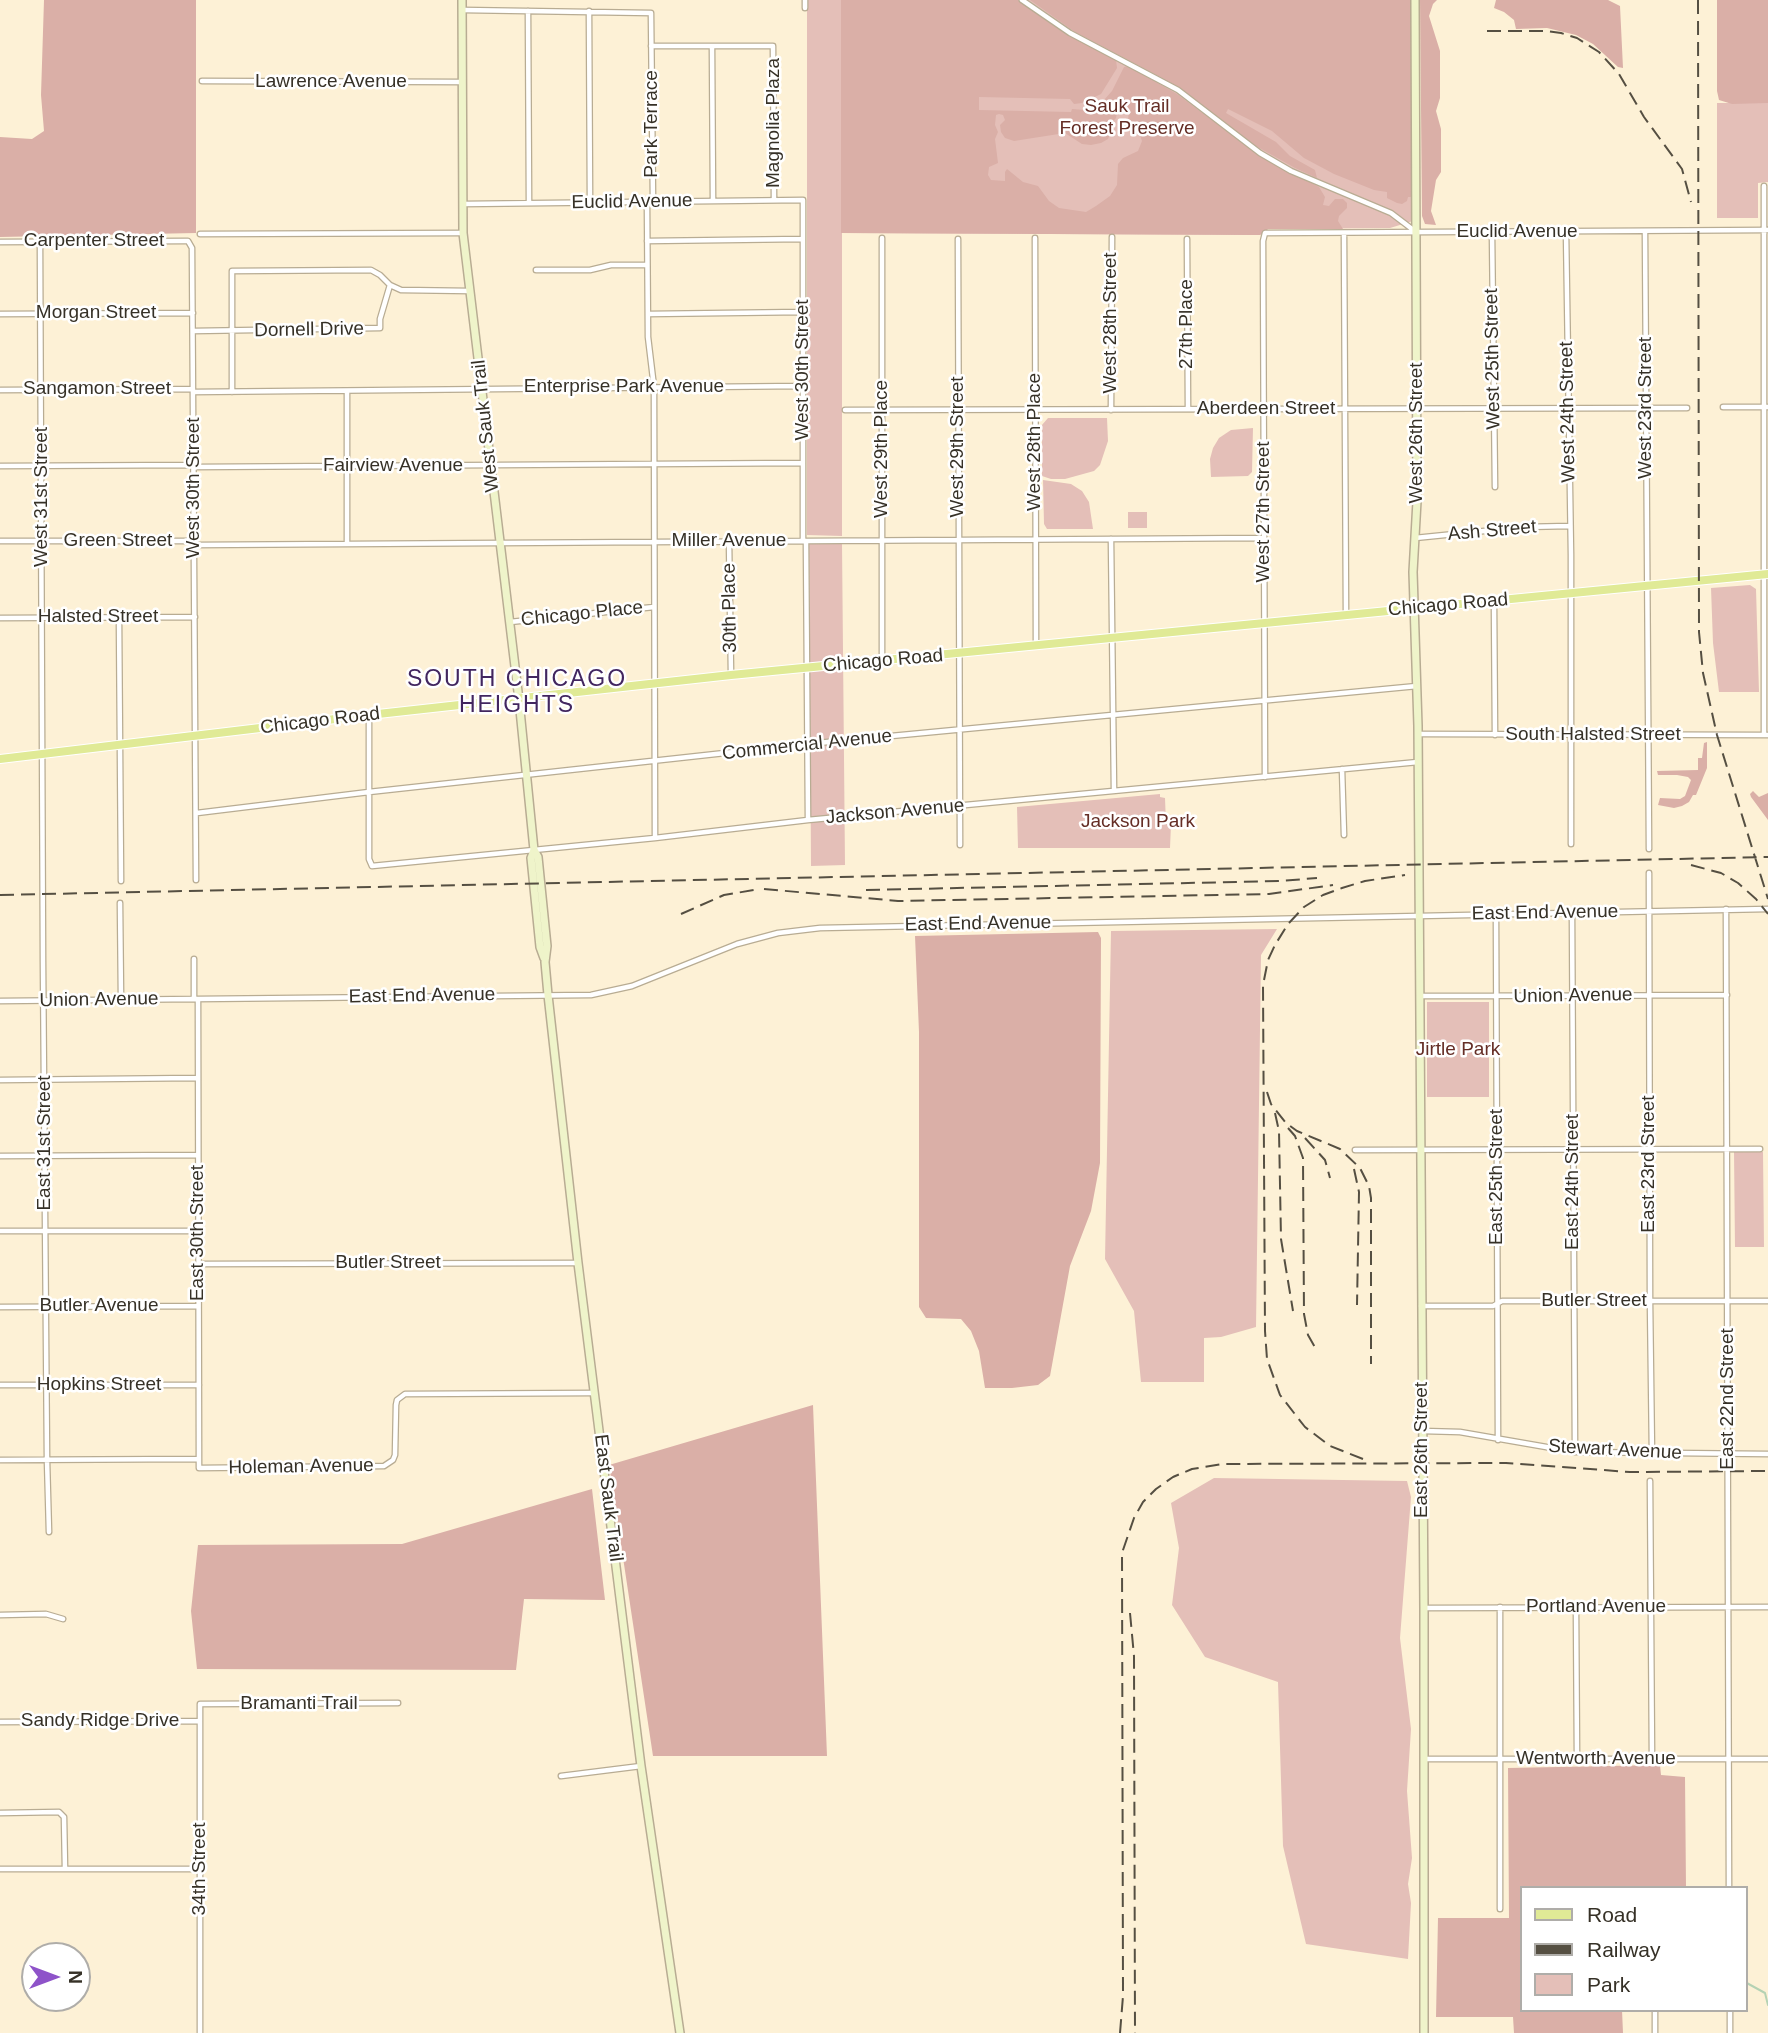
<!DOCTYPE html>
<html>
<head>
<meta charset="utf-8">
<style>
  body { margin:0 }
  #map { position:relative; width:1768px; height:2033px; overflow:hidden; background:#fdf1d6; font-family:Helvetica,sans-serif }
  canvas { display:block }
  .legend { position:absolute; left:1520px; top:1886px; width:228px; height:126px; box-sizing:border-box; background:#fff; border:2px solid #afada9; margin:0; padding:9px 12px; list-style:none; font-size:21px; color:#363127 }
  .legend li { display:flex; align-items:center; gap:14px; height:35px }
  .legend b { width:35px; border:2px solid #afada9 }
  .north { position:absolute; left:21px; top:1942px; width:70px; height:70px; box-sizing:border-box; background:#fff; border:2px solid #afada9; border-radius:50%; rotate:90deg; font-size:19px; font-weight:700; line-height:28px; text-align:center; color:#363127 }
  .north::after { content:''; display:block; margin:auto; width:24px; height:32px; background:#8e53c9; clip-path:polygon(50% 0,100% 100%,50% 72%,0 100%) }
</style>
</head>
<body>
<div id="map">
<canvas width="1768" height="2033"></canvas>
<ul class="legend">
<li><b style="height:9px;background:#e0ea96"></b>Road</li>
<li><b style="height:9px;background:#554f42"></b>Railway</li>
<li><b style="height:19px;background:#e4bfb8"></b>Park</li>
</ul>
<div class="north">N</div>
</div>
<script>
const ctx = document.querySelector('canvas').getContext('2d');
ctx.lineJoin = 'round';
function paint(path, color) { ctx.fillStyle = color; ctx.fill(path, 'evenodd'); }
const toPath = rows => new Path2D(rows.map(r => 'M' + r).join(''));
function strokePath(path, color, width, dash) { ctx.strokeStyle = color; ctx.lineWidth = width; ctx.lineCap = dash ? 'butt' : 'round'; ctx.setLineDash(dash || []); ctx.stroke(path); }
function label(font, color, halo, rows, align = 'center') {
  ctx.font = font + ' Helvetica,sans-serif'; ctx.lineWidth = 5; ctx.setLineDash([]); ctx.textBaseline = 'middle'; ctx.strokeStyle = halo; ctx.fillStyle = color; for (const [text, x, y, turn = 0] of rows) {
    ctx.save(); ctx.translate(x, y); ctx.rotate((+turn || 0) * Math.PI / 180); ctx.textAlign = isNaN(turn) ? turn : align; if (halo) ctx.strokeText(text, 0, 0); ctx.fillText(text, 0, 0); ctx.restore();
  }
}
const green = toPath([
  [807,0,1412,0,1413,221,1390,228,1268,229,1260,235,842,233,842,536,807,535],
  [1717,103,1768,103,1768,182,1758,183,1758,218,1717,218],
  [1048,418,1107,418,1108,441,1100,465,1094,471,1065,479,1051,479,1042,476,1042,425],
  [1253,428,1252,472,1248,476,1211,477,1210,459,1213,448,1219,438,1231,430],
  [1043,480,1071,484,1082,491,1089,502,1093,529,1047,529,1044,524],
  [1128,512,1147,512,1147,528,1128,528],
  [809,544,842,544,845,865,811,866],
  [1750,585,1756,589,1759,692,1719,692,1713,643,1711,588],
  [1160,794,1160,797,1165,798,1166,824,1171,824,1170,848,1018,848,1017,807],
  [1277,929,1261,955,1256,1327,1221,1337,1204,1338,1204,1382,1141,1382,1134,1311,1105,1259,1111,931],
  [1427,1002,1489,1002,1489,1097,1427,1097],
  [1734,1151,1763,1152,1764,1247,1735,1247],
  [1214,1478,1407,1481,1411,1497,1400,1638,1411,1729,1407,1791,1412,1858,1408,1884,1411,1903,1408,1959,1306,1944,1283,1846,1278,1682,1205,1657,1172,1605,1179,1548,1171,1503]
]);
const forest = toPath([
  [44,0,196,0,196,233,0,237,0,137,32,139,44,131,41,95],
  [841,0,1018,0,1051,24,1116,60,1117,68,1101,94,1082,103,1074,104,1070,99,979,97,979,110,1071,112,1072,109,1084,110,1104,100,1112,91,1124,67,1128,66,1177,94,1257,154,1319,187,1325,197,1323,205,1329,206,1335,199,1343,199,1347,203,1347,208,1339,216,1338,221,1343,229,1268,229,1260,235,841,233],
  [1123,106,1129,108,1128,122,1139,132,1142,141,1138,151,1123,158,1118,164,1117,185,1110,196,1096,206,1086,212,1059,208,1049,201,1038,186,1023,182,1007,169,1005,172,1005,181,991,180,988,175,989,167,998,163,995,139,998,132,995,125,996,115,999,114,1003,115,1005,120,1000,125,1001,132,1005,138,1014,141,1065,133,1082,144,1091,145,1101,143,1108,139,1110,134,1108,127,1116,118,1118,107],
  [1030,0,1412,0,1413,197,1408,197,1407,201,1402,204,1397,203,1387,198,1387,192,1374,190,1334,174,1304,158,1272,131,1228,109,1226,113,1276,142,1290,156,1315,170,1317,178,1295,168,1256,146,1166,80,1075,32],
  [1420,0,1437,0,1433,4,1429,16,1440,51,1440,98,1436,111,1441,129,1441,172,1436,180,1431,211,1436,225,1425,224,1422,216],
  [1496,0,1608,0,1620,6,1623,68,1618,67,1593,44,1576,35,1547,28,1516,29,1514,20,1504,12,1494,8],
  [1717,0,1768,0,1768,103,1732,104,1719,100,1717,91],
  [1707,742,1707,768,1696,795,1693,795,1689,802,1682,806,1674,808,1658,805,1660,798,1680,799,1685,796,1691,780,1688,777,1677,775,1658,775,1657,771,1698,770,1698,758,1702,758,1704,743],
  [1753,791,1759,797,1768,793,1768,820,1751,797,1750,794],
  [1098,932,1101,938,1100,1163,1091,1211,1070,1266,1050,1376,1038,1385,1012,1388,985,1388,979,1351,971,1331,961,1319,926,1318,919,1307,919,1032,915,936],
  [813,1405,827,1756,653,1756,609,1465],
  [592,1489,605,1600,524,1599,516,1670,197,1669,191,1611,198,1545,402,1544],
  [1660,1765,1661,1775,1685,1777,1686,1888,1521,1888,1521,2010,1622,2010,1623,2033,1514,2033,1513,2017,1436,2017,1438,1918,1509,1918,1508,1768]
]);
const stream = toPath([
  [1745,1982,1765,1993,1768,2005]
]);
const street = toPath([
  [1022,0,1070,33,1178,90,1260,153,1291,171,1391,213,1416,232],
  [805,8,805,0],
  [463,10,651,13,653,202],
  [528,11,529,203],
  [589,11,590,202],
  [651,46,773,46,774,200],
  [712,46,713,201],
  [202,81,461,82],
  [1764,186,1764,735],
  [647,202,648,337,654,387,655,838],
  [463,204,803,200,803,541],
  [1566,231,1571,555,1571,844],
  [1645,231,1649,849],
  [1492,232,1495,487],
  [1344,233,1346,615],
  [200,234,463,233],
  [1035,238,1036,644],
  [958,239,960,845],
  [1187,239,1188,409],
  [40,241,43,962,47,1460,49,1532],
  [647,241,803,239],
  [0,242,185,241,188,241,192,248,196,880],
  [536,270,590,270,611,265,647,265],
  [0,314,193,313],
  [648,314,803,312],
  [193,331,380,328,380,319,390,285],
  [0,390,193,389],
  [347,391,347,543],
  [193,392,803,386],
  [232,392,232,271,371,270,380,275,390,285,401,290,470,291],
  [1723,407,1768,407],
  [845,410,1687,408],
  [1111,410,1112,237],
  [0,466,194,465],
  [194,467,803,463],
  [1415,538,1524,527,1569,526],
  [1111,539,1114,791],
  [729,540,731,674],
  [0,541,195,541],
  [806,541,808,820],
  [195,545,1264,538],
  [1494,602,1495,735],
  [119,617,121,881],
  [0,618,195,617],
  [510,622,654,607],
  [882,660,882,238],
  [369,715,369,859,372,866,655,838,808,820,1418,762],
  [1419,734,1768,735],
  [1342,769,1344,835],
  [1265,777,1263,241,1265,233,1768,230],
  [197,813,369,792,807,744,1417,686],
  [1649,873,1650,1301,1652,1454],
  [120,903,121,999],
  [1726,909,1729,1888],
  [1572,912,1575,1452],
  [1496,913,1498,1440],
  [194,959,194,999],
  [1420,996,1727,995],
  [198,999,199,1468,384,1466,393,1460,395,1455,396,1405,397,1400,405,1394,594,1393],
  [0,1001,591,995,632,986,737,944,778,933,820,928,1768,909],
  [0,1080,197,1078],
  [1355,1150,1760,1149],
  [0,1156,197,1155],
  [0,1231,198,1231],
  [198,1264,578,1263],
  [1421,1306,1493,1306,1502,1301,1768,1301],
  [0,1307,198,1306],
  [0,1385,199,1385],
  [1423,1431,1460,1432,1575,1452,1768,1454],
  [0,1460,199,1459],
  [1650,1481,1652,1760],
  [1500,1607,1500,1909],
  [1576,1607,1577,1760],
  [1424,1608,1768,1607],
  [0,1615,46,1614,63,1619],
  [0,1722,200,1721],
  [1424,1759,1768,1759],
  [561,1776,641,1766],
  [0,1813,59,1812,64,1817,65,1869],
  [0,1869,200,1869],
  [1655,2010,1655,2033],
  [1730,2010,1730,2033],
  [200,2033,200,1704,398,1703]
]);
const secondary = toPath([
  [462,0,463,233,519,700,534,850,538,857,547,946,545,962,548,995,578,1263,641,1766,680,2033],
  [1415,0,1417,501,1413,572,1418,726,1424,1608,1424,2033],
  [534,850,531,858,540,947,544,958]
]);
const primary = toPath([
  [0,759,369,715,731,675,1768,574]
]);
const rail = toPath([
  [1698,0,1699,632,1703,673,1717,735,1768,899],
  [1487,31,1547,31,1561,33,1577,38,1599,52,1619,74,1644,117,1682,169,1691,202],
  [1691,865,1721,873,1738,883,1756,899,1768,914],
  [764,889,898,901,1269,894,1333,885],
  [866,890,1280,881,1317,878],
  [0,895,1768,857],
  [681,914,724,895,760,889],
  [1267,1092,1271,1104,1286,1123,1297,1131,1340,1149,1360,1168,1369,1186,1371,1198,1371,1364],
  [1275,1113,1279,1131,1281,1239,1293,1311],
  [1288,1128,1295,1136,1303,1158,1304,1314,1308,1335,1316,1349],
  [1305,1138,1325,1160,1330,1178],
  [1354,1169,1359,1192,1357,1305],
  [1363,1459,1330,1446,1305,1427,1280,1395,1267,1359,1265,1331,1263,985,1268,960,1275,945,1288,924,1304,907,1323,895,1342,888,1365,881,1405,875],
  [1130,1613,1134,1656,1135,2033],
  [1120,2033,1123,1996,1122,1553,1134,1518,1143,1502,1156,1489,1173,1477,1192,1469,1223,1464,1506,1463,1630,1472,1768,1471]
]);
const streetNames = [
  ["Lawrence Avenue",331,82],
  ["Magnolia Plaza",774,123,-90],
  ["Park Terrace",652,124,-90],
  ["Euclid Avenue",632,202,-1],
  ["Euclid Avenue",1517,232],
  ["Carpenter Street",94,241],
  ["Morgan Street",96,313],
  ["West 28th Street",1111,323,-90],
  ["27th Place",1187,324,-90],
  ["Dornell Drive",309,330,-1],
  ["West 25th Street",1493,359,-91],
  ["West 30th Street",803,370,-90],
  ["Enterprise Park Avenue",624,387],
  ["Sangamon Street",97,389],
  ["West 23rd Street",1646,408,-90],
  ["Aberdeen Street",1266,409],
  ["West 24th Street",1568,412,-91],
  ["West Sauk Trail",486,426,-96],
  ["West 26th Street",1417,433,-90],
  ["West 28th Place",1035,442,-90],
  ["West 29th Street",958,447,-90],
  ["West 29th Place",882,449,-90],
  ["Fairview Avenue",393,466],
  ["West 30th Street",194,488,-90],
  ["West 31st Street",42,497,-90],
  ["West 27th Street",1264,512,-90],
  ["Ash Street",1492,531,-5],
  ["Green Street",118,541],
  ["Miller Avenue",729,541],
  ["Chicago Road",1448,605,-5],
  ["30th Place",730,608,-91],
  ["Chicago Place",582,614,-6],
  ["Halsted Street",98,617],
  ["Chicago Road",883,661,-5],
  ["Chicago Road",320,721,-7],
  ["South Halsted Street",1593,735],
  ["Commercial Avenue",807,745,-6],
  ["Jackson Avenue",895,812,-5],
  ["East End Avenue",1545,913,-1],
  ["East End Avenue",978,924,-1],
  ["East End Avenue",422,996,-1],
  ["Union Avenue",1573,996,-1],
  ["Union Avenue",99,1000,-1],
  ["East 31st Street",45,1143,-90],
  ["East 23rd Street",1649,1164,-90],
  ["East 25th Street",1497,1177,-90],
  ["East 24th Street",1573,1182,-90],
  ["East 30th Street",198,1233,-90],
  ["Butler Street",388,1263],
  ["Butler Street",1594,1301],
  ["Butler Avenue",99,1306],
  ["Hopkins Street",99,1385],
  ["East 22nd Street",1728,1399,-90],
  ["East 26th Street",1422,1450,-90],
  ["Stewart Avenue",1615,1450,3],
  ["Holeman Avenue",301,1467,-1],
  ["East Sauk Trail",608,1498,83],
  ["Portland Avenue",1596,1607],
  ["Bramanti Trail",299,1704],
  ["Sandy Ridge Drive",100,1721],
  ["Wentworth Avenue",1596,1759],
  ["34th Street",200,1869,-90]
];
const parkNames = [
  ["Sauk Trail",1127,107],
  ["Forest Preserve",1127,129],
  ["Jackson Park",1138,822],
  ["Jirtle Park",1458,1050]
];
const quarterNames = [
  ["SOUTH CHICAGO",517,680],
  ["HEIGHTS",517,706]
];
paint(green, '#e4bfb8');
paint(forest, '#daafa7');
strokePath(stream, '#b5d2b4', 2);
strokePath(street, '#b8ac93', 7);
strokePath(secondary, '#b8ac93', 10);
strokePath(primary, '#fff', 10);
strokePath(street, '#fff', 4.5);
strokePath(secondary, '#eff4ca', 7);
strokePath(primary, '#e0ea96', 8);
strokePath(rail, '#554f42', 2, [14, 7]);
label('19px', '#363127', '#fff', streetNames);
label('19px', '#652e26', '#fff', parkNames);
ctx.letterSpacing = '2px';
label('23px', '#42265f', '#fff', quarterNames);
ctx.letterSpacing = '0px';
</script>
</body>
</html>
